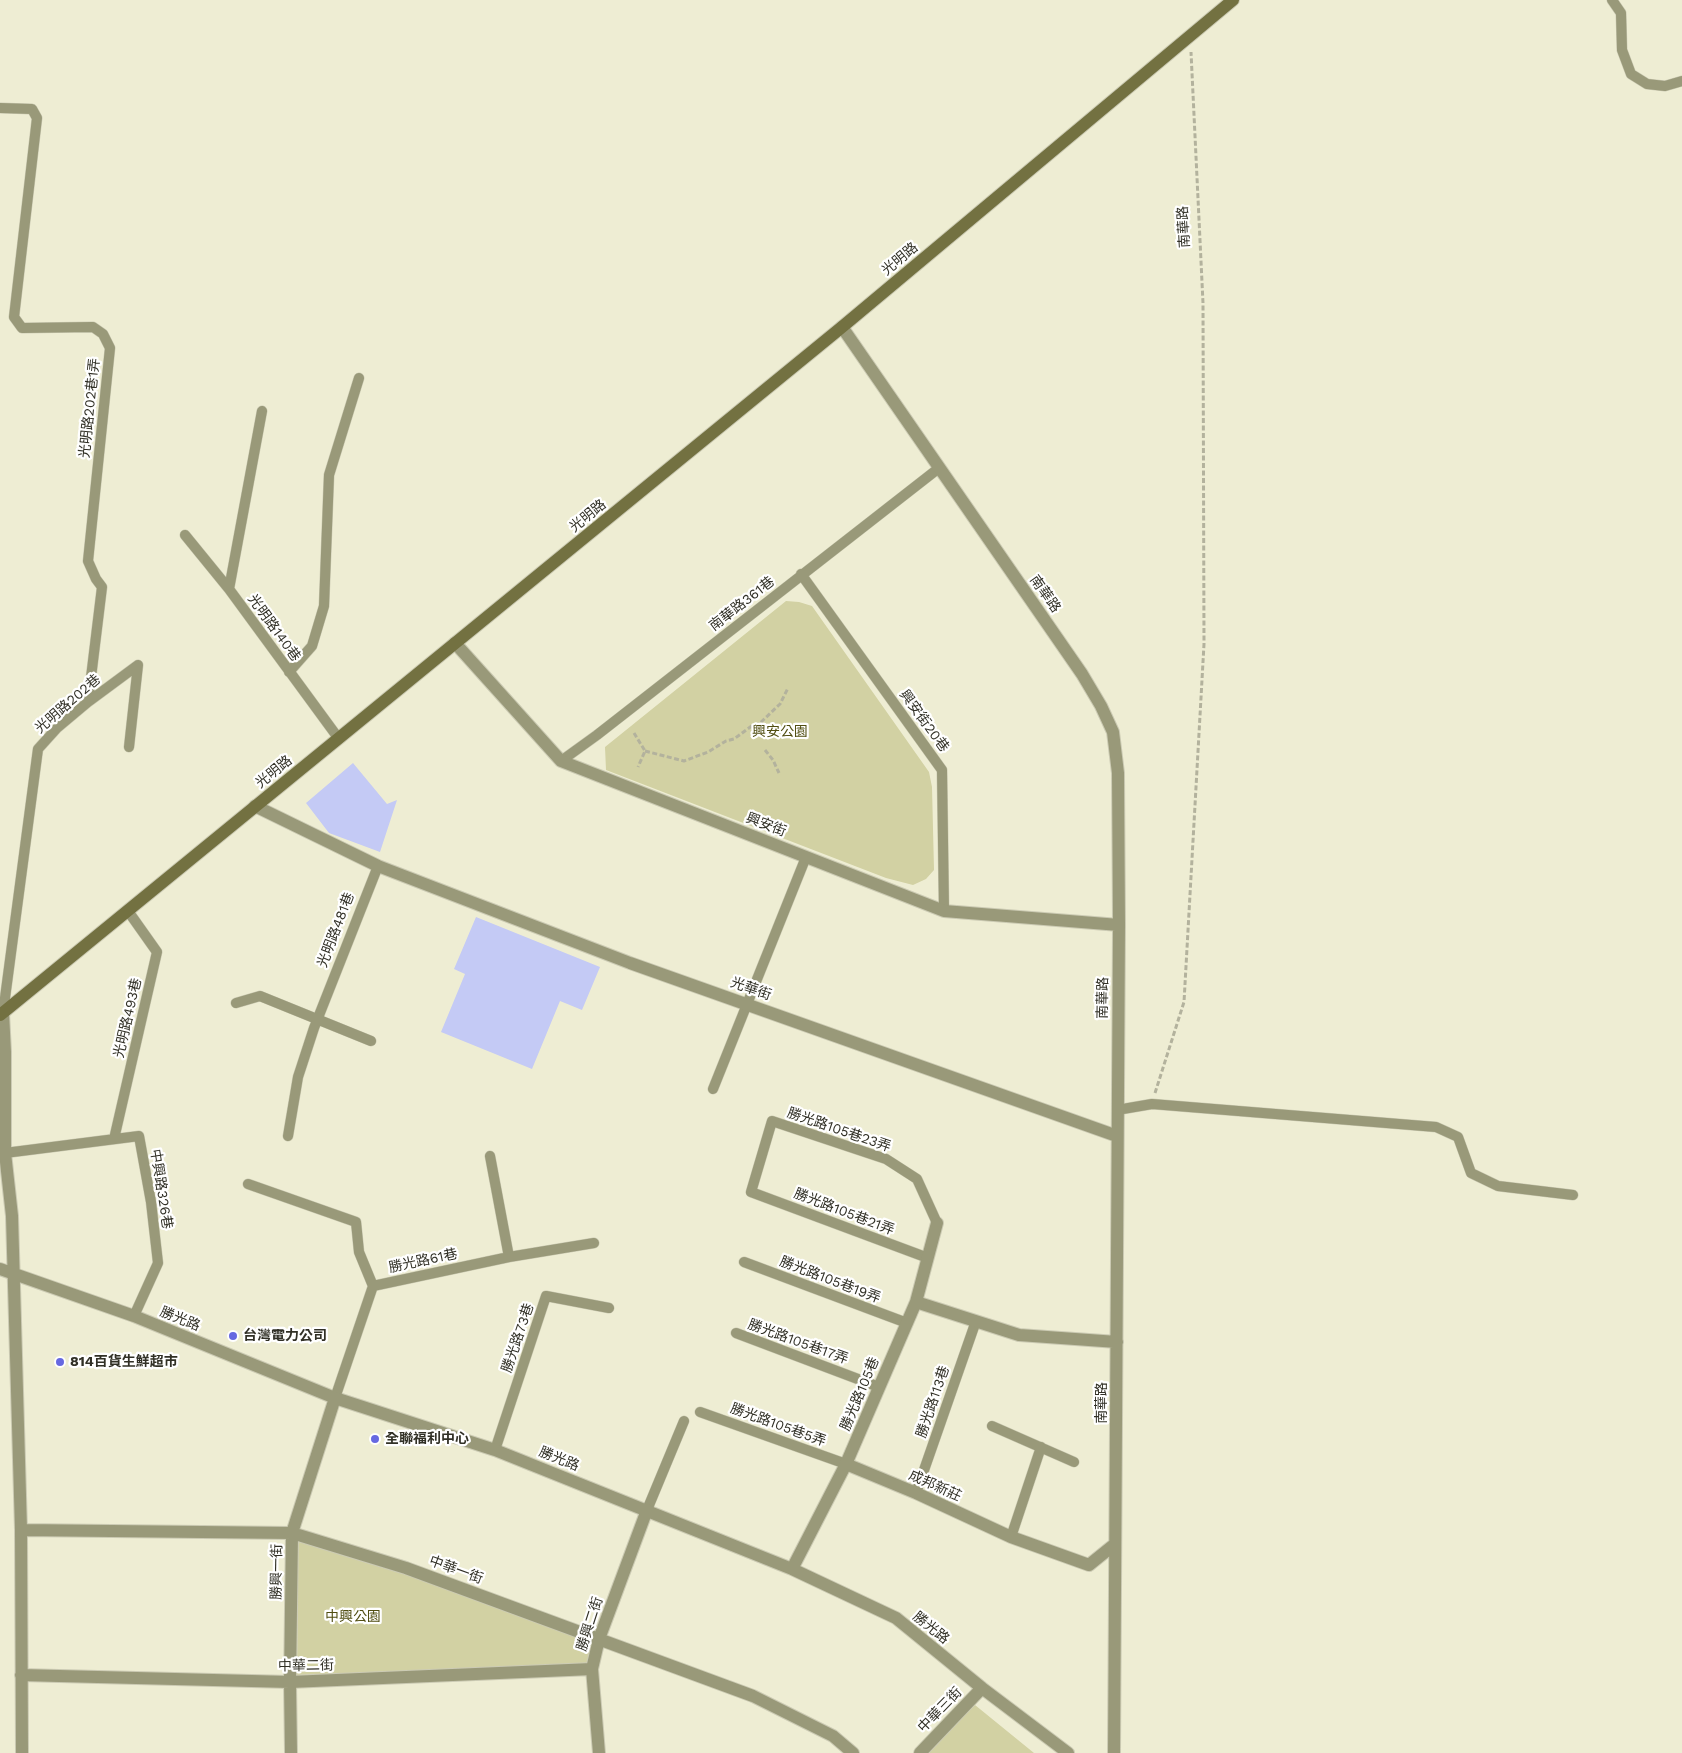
<!DOCTYPE html>
<html>
<head>
<meta charset="utf-8">
<style>
  body { margin:0 }
  canvas { display:block; background:#eeedd3 }
</style>
</head>
<body>
<canvas width="1682" height="1753"></canvas>
<script>
const ctx = document.querySelector('canvas').getContext('2d');
ctx.lineJoin = 'round';
function paint(path, color) { ctx.fillStyle = color; ctx.fill(path, 'evenodd'); }
const toPath = rows => new Path2D(rows.map(r => 'M' + r).join(''));
function strokePath(path, color, width, dash) { ctx.strokeStyle = color; ctx.lineWidth = width; ctx.lineCap = dash ? 'butt' : 'round'; ctx.setLineDash(dash || []); ctx.stroke(path); }
function label(font, color, halo, rows, align = 'center') {
  ctx.font = font + ' "Work Sans","Noto Sans TC",sans-serif'; ctx.lineWidth = 4.5; ctx.setLineDash([]); ctx.textBaseline = 'middle'; ctx.strokeStyle = halo; ctx.fillStyle = color; for (const [text, x, y, turn = 0] of rows) {
    ctx.save(); ctx.translate(x, y); ctx.rotate((+turn || 0) * Math.PI / 180); ctx.textAlign = isNaN(turn) ? turn : align; if (halo) ctx.strokeText(text, 0, 0); ctx.fillText(text, 0, 0); ctx.restore();
  }
}
const green = toPath([
  [786,601,799,602,812,606,929,772,932,787,934,870,926,879,913,885,886,878,606,770,605,747],
  [298,1540,348,1557,407,1575,593,1643,587,1665,297,1675],
  [975,1705,1034,1753,926,1753]
]);
const building = toPath([
  [353,763,387,804,397,800,380,852,329,833,306,803],
  [476,917,600,967,582,1010,560,1001,532,1069,441,1032,465,974,454,969]
]);
const path = toPath([
  [634,733,645,751,638,767],
  [765,750,773,760,779,773],
  [645,751,684,761,708,752,726,741,734,739,753,725,759,724,780,704,788,688],
  [1155,1093,1184,1002,1204,644,1203,303,1191,52]
]);
const lane = toPath([
  [1612,0,1621,13,1622,50,1631,74,1647,84,1665,86,1682,81],
  [0,108,32,109,37,118,14,317,22,328,93,327,103,334,110,348,88,561,96,579,102,587,88,702],
  [185,535,229,589,339,739],
  [801,574,942,770,944,911],
  [229,589,262,411],
  [289,672,312,646,324,606,329,475,359,378],
  [129,747,138,665],
  [561,761,597,735,939,468],
  [236,1003,260,996,371,1041],
  [3,1013,38,749,57,728,88,702,138,665],
  [713,1089,806,857],
  [1117,1110,1152,1104,1436,1127,1458,1137,1471,1173,1498,1186,1573,1195],
  [288,1136,298,1077,314,1028,378,866],
  [114,1139,157,952,128,911],
  [5,1153,139,1136,151,1202,158,1263,134,1316],
  [490,1156,509,1257],
  [248,1184,356,1222,359,1252,373,1286],
  [928,1258,751,1192,772,1121,886,1159,917,1179,937,1223],
  [744,1262,907,1323],
  [736,1333,879,1387],
  [335,1398,373,1286,509,1257,594,1243],
  [700,1412,846,1464],
  [992,1426,1074,1462],
  [495,1450,546,1296,609,1308],
  [916,1493,976,1321],
  [647,1510,684,1421],
  [1011,1537,1041,1447]
]);
const street = toPath([
  [842,327,1082,674,1101,706,1113,732,1118,773,1119,925,1114,1753],
  [455,643,561,761,944,911,1119,925],
  [255,806,378,866,630,963,1117,1136],
  [3,1013,5,1052,5,1153,12,1216,21,1530,22,1753],
  [0,1269,134,1316,335,1398,495,1450,792,1569,896,1618,982,1688,1068,1753],
  [916,1302,1019,1335,1117,1342],
  [846,1464,916,1493,1011,1537,1089,1565,1115,1544],
  [21,1530,292,1533,406,1568,753,1696,833,1736,853,1753],
  [792,1569,846,1464,916,1302,937,1223],
  [21,1675,290,1682,592,1669],
  [291,1753,290,1682,292,1533,335,1398],
  [599,1753,592,1669,599,1639,647,1510],
  [920,1753,982,1688]
]);
const secondary = toPath([
  [0,1015,842,327,1233,0]
]);
const markers = [
  [233,1336,5,"#6668e1"],
  [60,1362,5,"#6668e1"],
  [375,1439,5,"#6668e1"]
];
const streetNames = [
  ["南華路",1184,227,-93],
  ["光明路",900,259,-40],
  ["光明路202巷1弄",90,408,-84],
  ["光明路",588,516,-39],
  ["南華路",1045,594,55],
  ["南華路361巷",742,604,-38],
  ["光明路140巷",274,628,54],
  ["光明路202巷",68,704,-41],
  ["興安街20巷",924,721,54],
  ["光明路",274,772,-39],
  ["興安街",766,825,21],
  ["光明路481巷",336,930,-69],
  ["光華街",751,989,19],
  ["南華路",1103,998,-89],
  ["光明路493巷",128,1018,-77],
  ["勝光路105巷23弄",839,1130,19],
  ["中興路326巷",161,1189,81],
  ["勝光路105巷21弄",844,1212,21],
  ["勝光路61巷",423,1261,-12],
  ["勝光路105巷19弄",830,1280,21],
  ["勝光路",180,1319,22],
  ["勝光路73巷",518,1338,-71],
  ["勝光路105巷17弄",798,1342,20],
  ["勝光路105巷",860,1394,-67],
  ["勝光路113巷",933,1402,-71],
  ["南華路",1102,1403,-90],
  ["勝光路105巷5弄",778,1425,20],
  ["勝光路",559,1459,22],
  ["成邦新莊",935,1486,24],
  ["中華一街",456,1570,20],
  ["勝興一街",277,1572,-89],
  ["勝興二街",590,1624,-72],
  ["勝光路",931,1628,39],
  ["中華二街",306,1666,-1],
  ["中華三街",940,1710,-46]
];
const parkNames = [
  ["興安公園",780,732],
  ["中興公園",353,1617]
];
const poiNames = [
  ["台灣電力公司",243,1336],
  ["814百貨生鮮超市",70,1362],
  ["全聯福利中心",385,1439]
];
paint(green, '#d2d1a3');
paint(building, '#c4caf5');
strokePath(lane, '#cccbb4', 11);
strokePath(street, '#cccbb4', 14);
strokePath(secondary, '#cccbb4', 14);
strokePath(path, '#b3b29d', 3, [5, 2.5]);
strokePath(lane, '#999979', 10);
strokePath(street, '#999979', 12);
strokePath(secondary, '#737141', 12);
for (const [x, y, r, color] of markers) { const dot = new Path2D(); dot.arc(x, y, r, 0, 2 * Math.PI); ctx.fillStyle = color; ctx.fill(dot); strokePath(dot, '#fff', 2); }
label('14px', '#313026', '#fff', streetNames);
label('14px', '#514e12', '#fff', parkNames);
label('bold 14px', '#313026', '#fff', poiNames, 'left');
</script>
</body>
</html>
